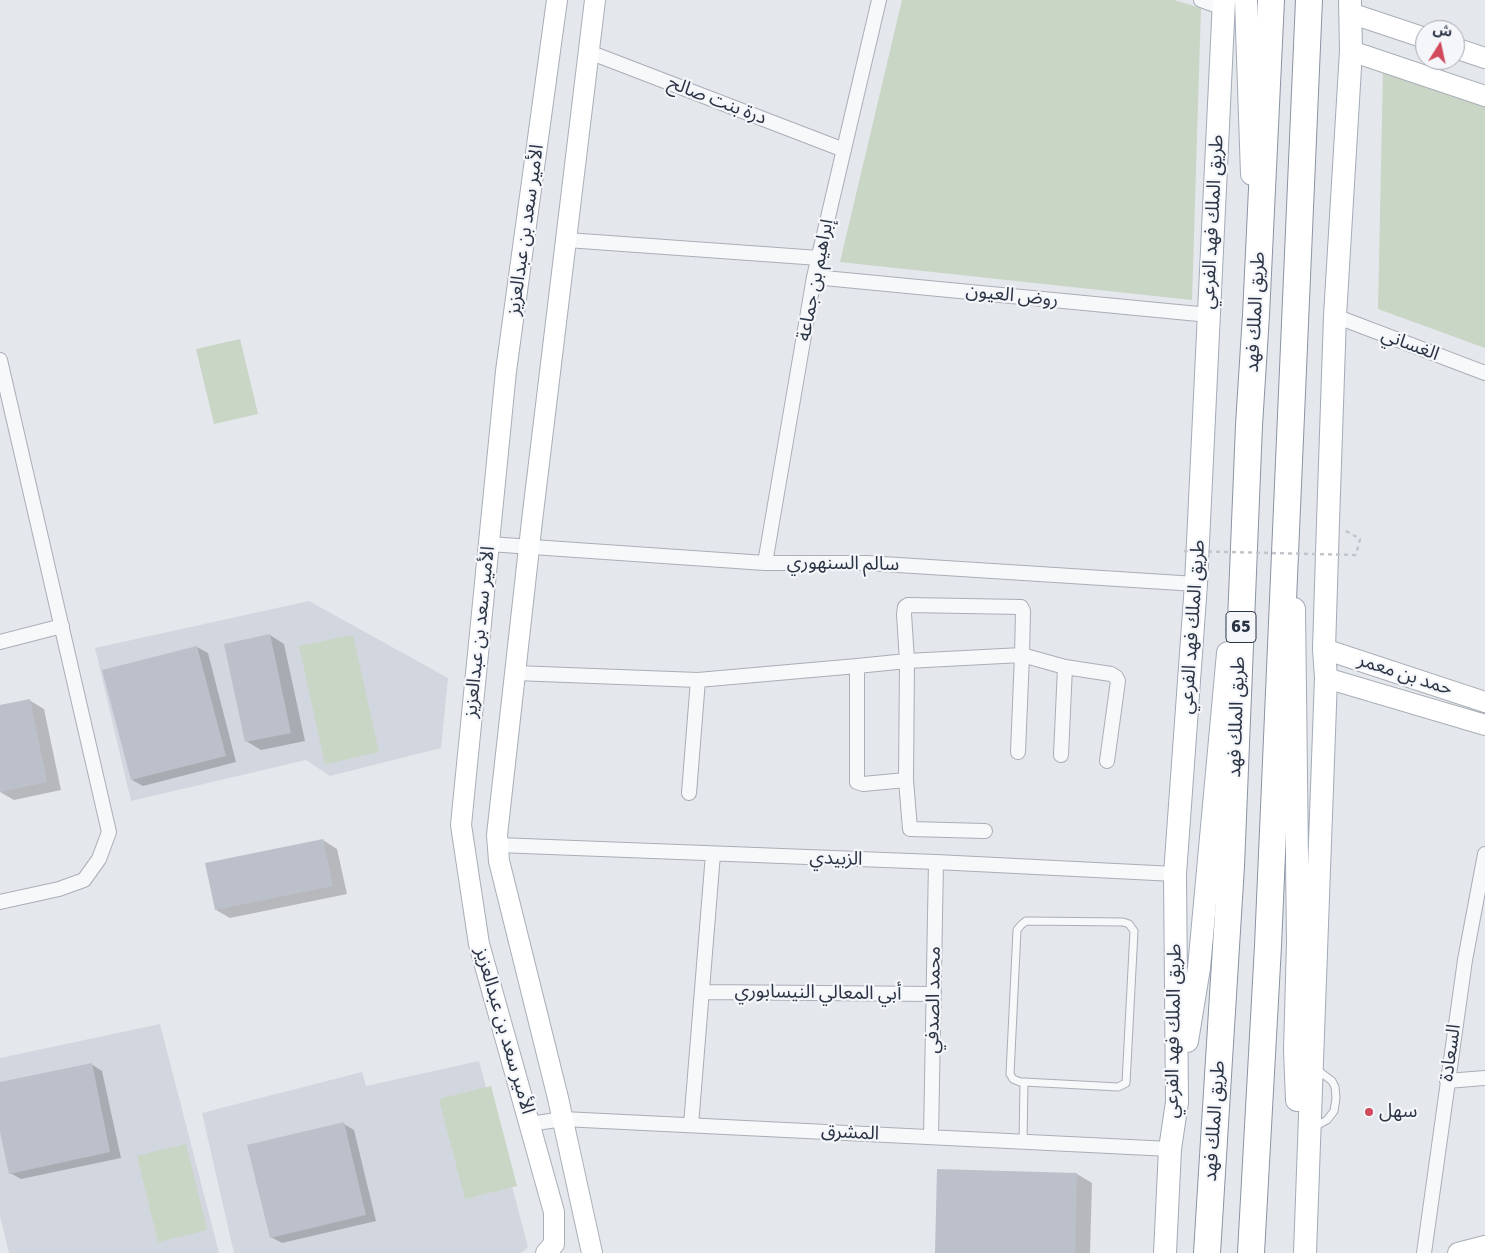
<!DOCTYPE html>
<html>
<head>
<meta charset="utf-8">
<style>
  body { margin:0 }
  #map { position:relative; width:1485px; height:1253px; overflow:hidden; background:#e4e7ec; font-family:Signika,"Noto Sans Arabic",sans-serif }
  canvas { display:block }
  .north { position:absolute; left:1415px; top:20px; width:50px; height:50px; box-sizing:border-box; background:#f4f6f9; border:1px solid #a4a8b1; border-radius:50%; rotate:10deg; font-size:14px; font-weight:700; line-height:20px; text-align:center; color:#2b3445 }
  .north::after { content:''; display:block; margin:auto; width:18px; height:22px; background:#d1495b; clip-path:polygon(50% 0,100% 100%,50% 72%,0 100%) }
</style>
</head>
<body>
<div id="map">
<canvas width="1485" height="1253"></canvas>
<div class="north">ش</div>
</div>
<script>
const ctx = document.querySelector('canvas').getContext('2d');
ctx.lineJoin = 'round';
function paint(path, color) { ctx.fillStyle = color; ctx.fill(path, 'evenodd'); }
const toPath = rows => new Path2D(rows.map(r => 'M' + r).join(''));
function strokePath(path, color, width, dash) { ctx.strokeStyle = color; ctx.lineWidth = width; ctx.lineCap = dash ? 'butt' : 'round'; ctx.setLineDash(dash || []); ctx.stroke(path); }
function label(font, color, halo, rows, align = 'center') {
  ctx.font = font + ' Signika,"Noto Sans Arabic",sans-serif'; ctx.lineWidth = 4.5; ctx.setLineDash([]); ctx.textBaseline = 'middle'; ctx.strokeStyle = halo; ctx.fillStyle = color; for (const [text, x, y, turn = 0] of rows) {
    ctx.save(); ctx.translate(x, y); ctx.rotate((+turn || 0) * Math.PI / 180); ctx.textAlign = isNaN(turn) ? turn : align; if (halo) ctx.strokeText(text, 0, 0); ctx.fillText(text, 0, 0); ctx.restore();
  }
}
const built = toPath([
  [309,601,448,678,441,748,330,776,306,760,131,801,95,648],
  [160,1024,219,1253,9,1253,0,1216,0,1058],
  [479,1061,528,1247,521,1253,234,1253,202,1113,362,1072,366,1086]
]);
const green = toPath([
  [902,0,1174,0,1201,8,1192,300,840,262],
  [1383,71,1485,105,1485,348,1378,309],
  [240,339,258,414,214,424,196,349],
  [353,635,379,752,325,764,299,646],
  [491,1086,517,1186,465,1199,439,1099],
  [186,1144,207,1230,158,1242,137,1156]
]);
const shadow = toPath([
  [270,635,284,644,305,741,261,750,246,741],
  [197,647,208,653,236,762,143,786,132,780],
  [29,700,44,709,61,790,14,800,0,792,0,706],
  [323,840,337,849,347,894,230,918,216,910],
  [91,1064,102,1071,121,1158,21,1179,10,1173,0,1126,0,1083],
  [344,1124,354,1130,376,1221,282,1243,271,1237],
  [938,1170,1077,1174,1092,1183,1090,1253,936,1253]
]);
const building = toPath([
  [270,634,291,733,245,742,224,644],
  [197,646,226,756,131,780,102,670],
  [30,699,47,782,0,792,0,705],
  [323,839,333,886,215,910,205,863],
  [92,1063,110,1152,9,1174,0,1132,0,1082],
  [344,1122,366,1215,270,1238,247,1145],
  [937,1169,1077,1173,1075,1253,935,1253]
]);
const path = toPath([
  [1346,531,1360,539,1356,555]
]);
const lane = toPath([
  [1314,1127,1327,1120,1334,1111,1336,1098,1335,1087,1332,1081,1316,1069],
  [1023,1142,1024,1082,1020,1082,1013,1079,1010,1074,1017,930,1021,925,1026,921,1123,922,1129,924,1134,931,1126,1083,1118,1087,1024,1082]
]);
const street = toPath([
  [1201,0,1223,8],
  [589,52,844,150],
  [567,240,819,258],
  [814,277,1209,315],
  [1335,316,1485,373],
  [0,360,109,832,99,859,84,880,59,889,0,902],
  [489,544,765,563,867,563,1196,584],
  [765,563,814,277,879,0],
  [0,642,62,626],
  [515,673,698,680,857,666],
  [1018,752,1022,655,1023,611,1021,607,908,605,905,607,904,614,907,661,857,666,857,782,863,784,906,780,907,661,1022,655,1065,667,1111,674,1116,677,1118,681,1107,761],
  [1061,755,1065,667],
  [906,780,910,829,985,831],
  [689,793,698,680],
  [498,845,936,862,1175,874],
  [702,992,934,994],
  [1447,1081,1485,1078],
  [530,1124,563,1119,1170,1149],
  [691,1125,713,854],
  [931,1137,936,862],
  [1424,1253,1465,960,1485,854]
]);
const secondary = toPath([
  [1350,13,1425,38],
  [1455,48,1485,58],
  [1351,51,1485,96],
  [1324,649,1485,702],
  [1326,678,1485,725],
  [546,1253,554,1244,554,1212,479,944,461,825,506,371,557,0],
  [592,1253,558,1098,499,861,497,835,532,521,595,0],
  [1458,1253,1485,1246]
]);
const primary = toPath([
  [1246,0,1252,174],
  [1294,609,1298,942,1295,1050,1297,1100],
  [1187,1041,1199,968,1228,653],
  [1165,1253,1170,1149,1177,1102,1175,874,1196,584,1224,0],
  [1305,1253,1326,678,1324,649,1328,522,1335,316,1351,51,1350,0]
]);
const highway = toPath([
  [1207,1253,1231,866,1249,425,1256,315,1271,0],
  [1251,1253,1268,946,1309,0]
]);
const pathBridge = toPath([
  [1184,551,1356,555]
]);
const markers = [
  [1369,1112,5,"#d1495b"]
];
const shields = [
  [1241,627,30]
];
const shieldNames = [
  ["65",1241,627]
];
const streetNames = [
  ["درة بنت صالح",717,101,21],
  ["طريق الملك فهد الفرعي",1213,222,-87],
  ["الأمير سعد بن عبدالعزيز",526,230,-82],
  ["إبراهيم بن جماعة",816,280,-79],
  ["روض العيون",1012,296,6],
  ["طريق الملك فهد",1256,312,-87],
  ["الغساني",1410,345,21],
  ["سالم السنهوري",843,564,1],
  ["طريق الملك فهد الفرعي",1193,627,-86],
  ["الأمير سعد بن عبدالعزيز",480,632,-84],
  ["حمد بن معمر",1405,675,18],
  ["طريق الملك فهد",1237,717,-88],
  ["الزبيدي",836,859,2],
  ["أبي المعالي النيسابوري",818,993,1],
  ["محمد الصدفي",934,1000,-89],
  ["الأمير سعد بن عبدالعزيز",504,1031,74],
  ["طريق الملك فهد الفرعي",1174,1031,-89],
  ["السعادة",1451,1053,-82],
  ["طريق الملك فهد",1215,1121,-86],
  ["المشرق",850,1133,3]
];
const poiNames = [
  ["سهل",1379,1112]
];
paint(built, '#d2d6de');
paint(green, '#c9d6c5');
paint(shadow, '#0003');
paint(building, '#bbc0ca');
strokePath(lane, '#a9aeb7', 9);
strokePath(street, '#a9aeb7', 16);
strokePath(secondary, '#a9aeb7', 22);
strokePath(primary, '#a3abb8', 24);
strokePath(highway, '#8b94a3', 28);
strokePath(path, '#c2c5cb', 2.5, [4, 4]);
strokePath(lane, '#f7f8fa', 7);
strokePath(street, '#f7f8fa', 14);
strokePath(secondary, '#fff', 20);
strokePath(primary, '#fff', 22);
strokePath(highway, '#fff', 26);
strokePath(pathBridge, '#c2c5cb', 2.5, [4, 4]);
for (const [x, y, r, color] of markers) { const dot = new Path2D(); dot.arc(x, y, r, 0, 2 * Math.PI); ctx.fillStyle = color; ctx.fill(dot); strokePath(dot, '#f4f6f9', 2); }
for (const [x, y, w] of shields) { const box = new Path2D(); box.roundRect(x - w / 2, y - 15.5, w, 31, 4); ctx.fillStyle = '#f4f6f9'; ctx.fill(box); strokePath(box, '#2b3445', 1); }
label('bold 18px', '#2b3445', null, shieldNames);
label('19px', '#2b3445', '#f4f6f9', streetNames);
label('19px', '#2b3445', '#f4f6f9', poiNames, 'left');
</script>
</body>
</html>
